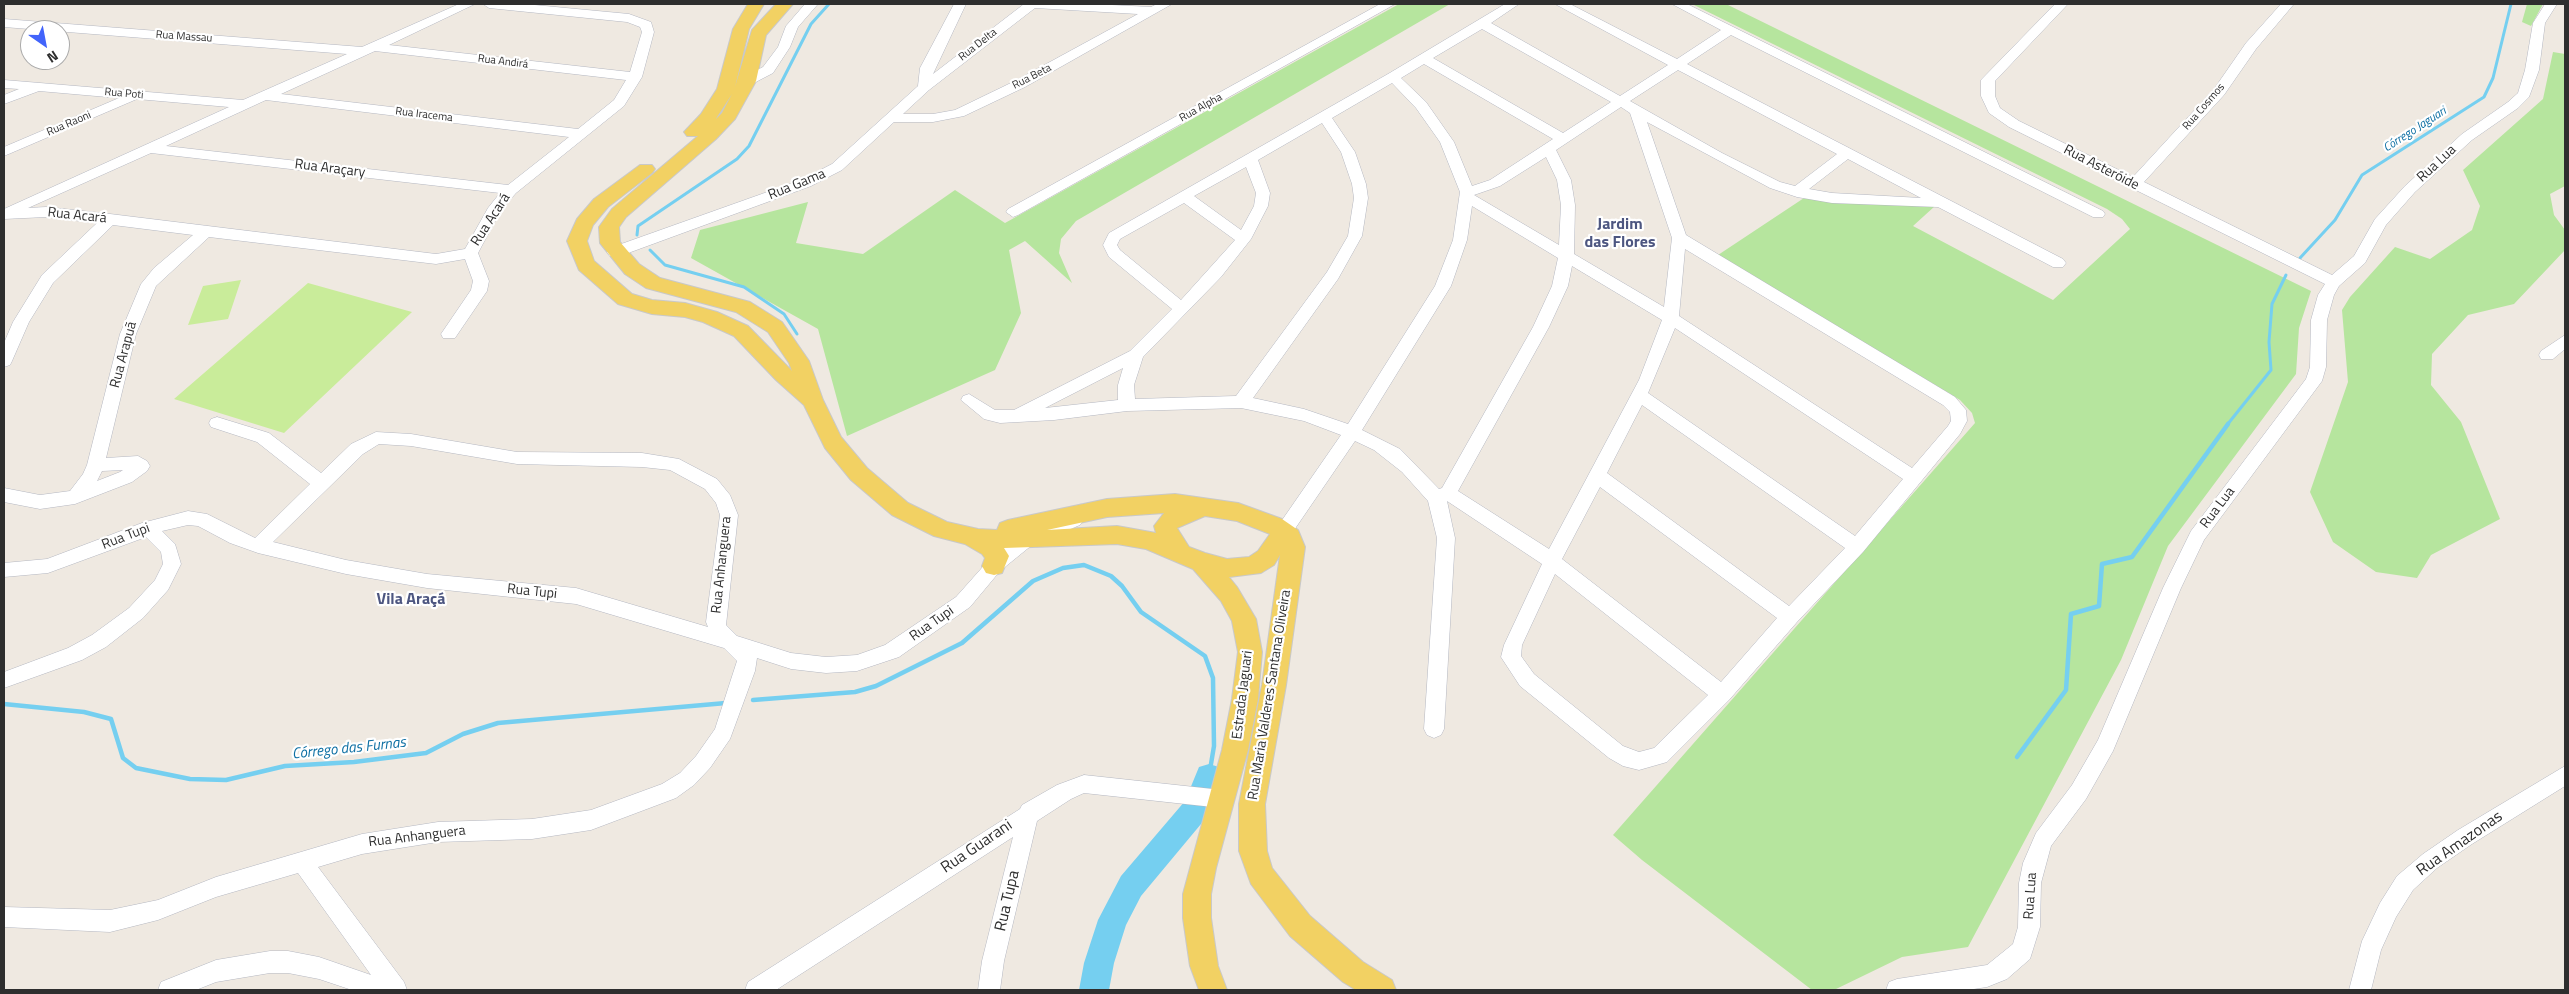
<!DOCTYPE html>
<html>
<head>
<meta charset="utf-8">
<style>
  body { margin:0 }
  #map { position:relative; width:2569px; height:994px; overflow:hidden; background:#efe9e1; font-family:"Titillium Web",sans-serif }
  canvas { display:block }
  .frame { position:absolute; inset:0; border:5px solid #2e2e2e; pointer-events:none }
  .north { position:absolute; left:20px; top:20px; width:50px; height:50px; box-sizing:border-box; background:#fff; border:1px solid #ababab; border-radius:50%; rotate:147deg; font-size:14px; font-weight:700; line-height:20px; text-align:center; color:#2e2e2e }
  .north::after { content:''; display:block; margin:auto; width:18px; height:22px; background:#4264fb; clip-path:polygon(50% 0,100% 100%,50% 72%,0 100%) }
</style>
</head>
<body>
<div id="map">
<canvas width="2569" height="994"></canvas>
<div class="frame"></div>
<div class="north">N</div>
</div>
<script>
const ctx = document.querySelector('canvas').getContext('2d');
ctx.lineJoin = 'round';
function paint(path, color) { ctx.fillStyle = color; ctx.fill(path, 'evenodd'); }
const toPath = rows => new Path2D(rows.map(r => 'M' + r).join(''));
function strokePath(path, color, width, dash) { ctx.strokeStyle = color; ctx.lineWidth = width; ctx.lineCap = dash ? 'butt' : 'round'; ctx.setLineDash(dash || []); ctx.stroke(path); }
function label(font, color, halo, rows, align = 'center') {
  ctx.font = font + ' "Titillium Web",sans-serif'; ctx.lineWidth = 4.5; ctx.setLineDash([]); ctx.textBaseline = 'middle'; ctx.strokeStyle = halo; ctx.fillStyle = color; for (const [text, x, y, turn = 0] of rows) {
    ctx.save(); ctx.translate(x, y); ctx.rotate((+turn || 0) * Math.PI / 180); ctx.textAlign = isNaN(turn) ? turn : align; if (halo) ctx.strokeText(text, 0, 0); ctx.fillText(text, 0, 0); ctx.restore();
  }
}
const green = toPath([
  [1399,4,1450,4,1076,221,1061,239,1059,253,1072,283,1025,241,1009,250,1021,313,995,370,847,436,818,329,691,258,700,230,808,202,796,243,863,254,955,190,1005,223],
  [1692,4,1726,4,2311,291,2299,328,2296,374,2168,546,2121,660,1968,947,1902,957,1834,990,1812,990,1642,860,1613,835,1975,423,1972,413,1960,400,1718,255,1804,198,1935,206,1913,226,2053,300,2130,229,2122,219,2107,209],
  [2527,4,2543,4,2531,26,2522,22],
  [2553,52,2565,54,2565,186,2550,194,2554,215,2565,230,2565,250,2514,304,2468,315,2432,354,2431,385,2461,422,2500,519,2431,555,2417,578,2376,572,2333,542,2310,492,2348,382,2342,310,2350,297,2395,247,2430,259,2472,230,2480,206,2463,170,2543,99]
]);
const pitch = toPath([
  [241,280,228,319,188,325,203,286],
  [308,283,412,312,284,433,174,399]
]);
const streamFar1 = toPath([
  [637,235,638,226,737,159,749,146,811,24,829,4],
  [650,250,665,265,744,287,784,314,797,334],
  [2300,258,2335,220,2362,175,2484,97,2493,78,2511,4],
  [2227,425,2271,370,2269,342,2272,304,2286,275]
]);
const stream = toPath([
  [753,700,855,692,876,686,962,643,1033,581,1063,568,1084,565,1111,576,1122,586,1141,612,1205,656,1213,678,1214,746,1209,776],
  [4,704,84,712,111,719,123,758,136,768,190,779,226,780,285,766,354,762,426,753,463,734,498,723,726,703],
  [2017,757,2066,690,2071,614,2099,606,2102,564,2132,557,2228,424]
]);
const river = toPath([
  [1209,764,1219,767,1223,776,1210,809,1206,818,1141,896,1126,925,1114,963,1109,990,1079,990,1084,963,1098,920,1121,876,1185,801,1199,767,1209,764]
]);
const minor = toPath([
  [459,4,475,4,389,45,630,72,642,32,640,27,627,22,489,8,483,4,524,4,629,14,651,22,654,32,642,77,624,106,516,193,501,210,478,253,489,281,487,291,455,338,443,338,441,334,471,290,473,281,465,259,436,264,209,237,156,286,136,334,106,458,138,456,147,461,150,466,147,471,132,482,75,504,40,509,4,502,4,488,40,495,70,491,83,474,87,465,120,334,141,284,154,268,193,235,113,225,53,283,29,322,12,361,10,365,4,367,4,343,13,322,42,275,97,223,46,217,4,219,4,209,229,107,137,99,4,156,4,147,119,98,39,91,4,104,4,95,19,89,4,88,4,80,243,100,347,54,4,27,4,19,362,47,459,4],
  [375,51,626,80,614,100,578,129,281,94,375,51],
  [266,100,569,137,508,185,166,146,266,100],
  [151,153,500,193,488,208,465,249,436,254,110,214,46,207,28,208,151,153],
  [123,470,120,472,97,481,102,471,123,470],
  [805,4,818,4,798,27,790,47,773,73,752,84,742,84,740,81,742,78,763,67,778,47,786,26,805,4],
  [954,4,966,4,933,74,1024,4,1092,4,1151,7,1157,4,1172,4,1025,87,964,116,933,122,894,122,842,170,811,186,620,256,610,256,607,252,610,248,801,180,832,164,918,86,920,68,954,4],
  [1035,8,1138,14,1015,81,955,110,933,114,903,114,929,90,1035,8],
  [1380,4,1395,4,1018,215,1013,217,1006,212,1008,209,1380,4],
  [1505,4,1519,4,1491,23,1620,96,1668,65,1555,4,1570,4,1677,59,1721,30,1672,4,1687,4,2103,211,2105,214,2103,217,2093,217,1731,35,1687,64,2063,259,2066,263,2063,267,2053,267,1938,207,1832,203,1797,197,1770,188,1647,122,1686,235,1955,397,1966,410,1967,421,1960,434,1863,552,1797,622,1729,700,1667,762,1639,770,1623,766,1609,758,1520,686,1501,657,1504,645,1542,564,1447,501,1455,538,1444,729,1441,735,1434,738,1427,735,1424,729,1437,538,1428,501,1402,472,1374,450,1355,441,1290,536,1284,538,1278,536,1275,531,1278,526,1341,435,1304,421,1241,408,1127,411,1054,420,1000,423,984,419,961,400,963,396,969,394,995,410,1014,410,1130,351,1172,309,1109,257,1103,245,1109,233,1388,74,1505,4],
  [1482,29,1611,102,1563,133,1433,58,1482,29],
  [1424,64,1553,139,1490,180,1472,186,1454,142,1426,102,1401,78,1424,64],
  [1678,70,1837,154,1795,186,1780,182,1722,153,1630,101,1678,70],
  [1392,83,1416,108,1440,142,1460,192,1453,240,1435,286,1348,424,1304,409,1253,398,1338,279,1362,236,1368,198,1366,184,1355,152,1332,118,1392,83],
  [1621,107,1630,113,1672,238,1664,307,1574,254,1575,205,1571,180,1556,150,1621,107],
  [1322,123,1341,152,1352,184,1354,198,1348,236,1327,272,1236,396,1135,399,1134,385,1143,357,1221,277,1251,239,1268,206,1270,193,1258,160,1322,123],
  [1546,157,1557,180,1561,205,1559,245,1474,195,1500,186,1546,157],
  [1848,159,1921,198,1832,193,1809,189,1848,159],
  [1246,167,1256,193,1254,206,1241,230,1194,196,1246,167],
  [1184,203,1235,240,1181,300,1120,250,1117,245,1120,239,1184,203],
  [1472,206,1558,258,1552,286,1533,327,1442,488,1439,489,1400,449,1362,430,1451,286,1467,240,1472,206],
  [1685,249,1943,405,1950,412,1951,421,1948,426,1912,468,1679,316,1685,249],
  [1572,266,1662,320,1639,380,1549,549,1458,491,1549,327,1568,286,1572,266],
  [1675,328,1903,479,1855,536,1648,393,1675,328],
  [1123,368,1118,385,1118,400,1045,408,1123,368],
  [1642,405,1845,548,1789,606,1607,473,1642,405],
  [1600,487,1777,618,1721,682,1562,559,1600,487],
  [1555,574,1708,695,1654,748,1639,752,1623,746,1534,674,1521,656,1522,645,1555,574],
  [2055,4,2068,4,1995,81,1995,96,2000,108,2019,121,2133,177,2214,89,2246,43,2281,4,2294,4,2256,49,2224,95,2144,182,2332,275,2354,256,2375,219,2405,186,2462,134,2508,102,2518,93,2525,70,2533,23,2545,4,2557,4,2545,23,2539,70,2529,97,2518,108,2472,140,2415,192,2386,225,2365,263,2339,286,2334,295,2327,320,2326,367,2322,381,2204,540,2181,588,2113,751,2086,799,2051,846,2041,883,2040,927,2030,959,2007,979,1987,987,1967,990,1886,990,1889,982,1897,979,1987,965,2013,944,2018,927,2019,883,2023,863,2036,833,2072,785,2098,740,2163,588,2191,531,2306,379,2310,367,2311,320,2318,295,2325,284,2009,127,1989,113,1981,96,1981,80,2055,4],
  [2565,335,2565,349,2553,359,2541,359,2539,355,2541,351,2565,335],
  [217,417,269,433,321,473,351,444,376,432,411,434,517,452,642,453,679,459,717,479,730,495,738,515,726,625,737,636,791,653,826,657,857,655,885,645,956,597,988,561,1020,535,1074,513,1080,515,1083,520,1080,525,1032,545,1000,571,970,607,899,657,857,671,826,673,791,669,757,658,755,671,730,739,710,768,694,785,676,798,591,830,532,839,438,842,362,854,318,867,404,982,407,990,352,990,319,979,288,973,270,973,216,982,196,990,158,990,161,982,216,960,270,951,288,951,319,957,371,975,298,873,216,897,158,920,110,932,4,927,4,907,110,910,158,900,216,877,362,834,438,822,532,819,591,810,662,784,680,773,696,756,715,729,737,661,724,648,576,604,427,588,346,574,258,553,230,543,198,526,188,525,162,531,175,544,181,564,168,590,143,618,106,647,82,660,4,688,4,672,68,648,92,635,129,608,155,580,163,564,161,552,146,537,48,573,4,577,4,563,47,559,142,523,188,511,207,514,255,538,310,484,257,442,211,427,209,423,211,419,217,417],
  [379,444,411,446,517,464,642,467,670,470,705,489,716,503,720,515,706,622,708,627,576,588,427,574,346,560,273,542,363,454,379,444],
  [2565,766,2565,786,2472,844,2437,868,2413,890,2396,917,2381,950,2371,990,2349,990,2362,941,2380,903,2397,876,2423,854,2458,830,2565,766],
  [1084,775,1222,790,1229,792,1232,799,1229,806,1222,808,1084,793,1071,799,1037,821,1004,961,1000,990,978,990,982,961,1013,837,776,990,745,990,748,982,1020,809,1022,805,1057,785,1084,775]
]);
const major = toPath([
  [748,4,764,4,749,29,735,87,752,30,776,4,793,4,766,35,756,81,735,119,716,139,626,217,619,227,620,242,639,264,660,278,750,302,782,322,809,361,823,400,841,437,867,468,908,503,947,522,978,529,997,530,1000,523,1008,520,1107,499,1175,494,1238,503,1282,519,1298,530,1305,547,1286,685,1265,804,1267,851,1272,868,1310,916,1363,962,1392,980,1396,990,1356,990,1343,982,1290,936,1251,884,1239,851,1239,804,1262,685,1280,555,1274,565,1261,573,1229,577,1237,587,1256,619,1262,652,1258,699,1248,750,1216,868,1211,894,1211,918,1218,966,1227,990,1199,990,1190,966,1183,918,1183,894,1222,750,1232,699,1238,652,1232,621,1221,601,1193,569,1146,549,1117,544,1004,548,1009,556,1002,573,994,575,986,573,982,566,985,558,982,554,965,544,934,536,892,515,851,480,825,448,804,405,776,380,734,336,703,322,685,317,652,314,618,304,579,270,567,241,577,219,594,199,640,165,652,165,655,169,652,173,608,207,593,225,587,241,594,261,632,294,652,300,685,303,717,312,748,326,792,371,789,363,768,332,736,312,646,288,625,274,600,243,599,227,612,209,698,136,687,136,684,132,701,114,717,89,733,29,748,4],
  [732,94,722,113,716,119,717,117,732,94],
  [1164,513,1154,526,1156,533,1117,526,1047,530,1107,517,1164,513],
  [1205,516,1237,521,1270,534,1258,551,1249,557,1227,559,1205,553,1189,547,1177,528,1205,516]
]);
const farStreetnames = [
  ["Rua Massau",184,37,4],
  ["Rua Delta",978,45,-38],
  ["Rua Andirá",503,62,7],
  ["Rua Beta",1032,77,-27],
  ["Rua Poti",124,94,5],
  ["Rua Cosmos",2204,107,-49],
  ["Rua Alpha",1201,108,-29],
  ["Rua Iracema",424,115,7],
  ["Rua Raoni",69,124,-23]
];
const farWaternames = [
  ["Córrego Jaguari",2415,130,-33]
];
const streetNames = [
  ["Rua Lua",2437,164,-43],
  ["Rua Asteróide",2101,168,27],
  ["Rua Araçary",330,169,7],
  ["Rua Gama",797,185,-22],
  ["Rua Acará",77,216,6],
  ["Rua Acará",491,220,-57],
  ["Rua Arapuã",124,355,-75],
  ["Rua Lua",2218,508,-53],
  ["Rua Tupi",126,537,-21],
  ["Rua Anhanguera",722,565,-84],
  ["Rua Tupi",532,592,6],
  ["Rua Tupi",932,624,-35],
  ["Estrada Jaguari",1243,695,-83],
  ["Rua Maria Valderes Santana Oliveira",1270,695,-81],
  ["Rua Anhanguera",417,837,-7],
  ["Rua Lua",2031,896,-86]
];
const waterNames = [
  ["Córrego das Furnas",349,749,-6]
];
const quarterNames = [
  ["Jardim",1620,225],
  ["das Flores",1620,243],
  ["Vila Araçá",411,600]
];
const nearStreetnames = [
  ["Rua Amazonas",2460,844,-35],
  ["Rua Guarani",977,847,-34],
  ["Rua Tupa",1008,901,-77]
];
paint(green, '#b6e59e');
paint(pitch, '#c9ec9a');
strokePath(streamFar1, '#75cff0', 3);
strokePath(stream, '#75cff0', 4.5);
paint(river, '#75cff0');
strokePath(minor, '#b4b7c1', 1);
strokePath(major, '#c9c9c9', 2);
paint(minor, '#fff');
paint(major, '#f2d163');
label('11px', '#2e2e2e', '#fff', farStreetnames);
label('italic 12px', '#0d6fa3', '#fff', farWaternames);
label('14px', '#2e2e2e', '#fff', streetNames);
label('italic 15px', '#0d6fa3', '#fff', waterNames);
label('bold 16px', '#4d5680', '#fff', quarterNames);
label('16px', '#2e2e2e', '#fff', nearStreetnames);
</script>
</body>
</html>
